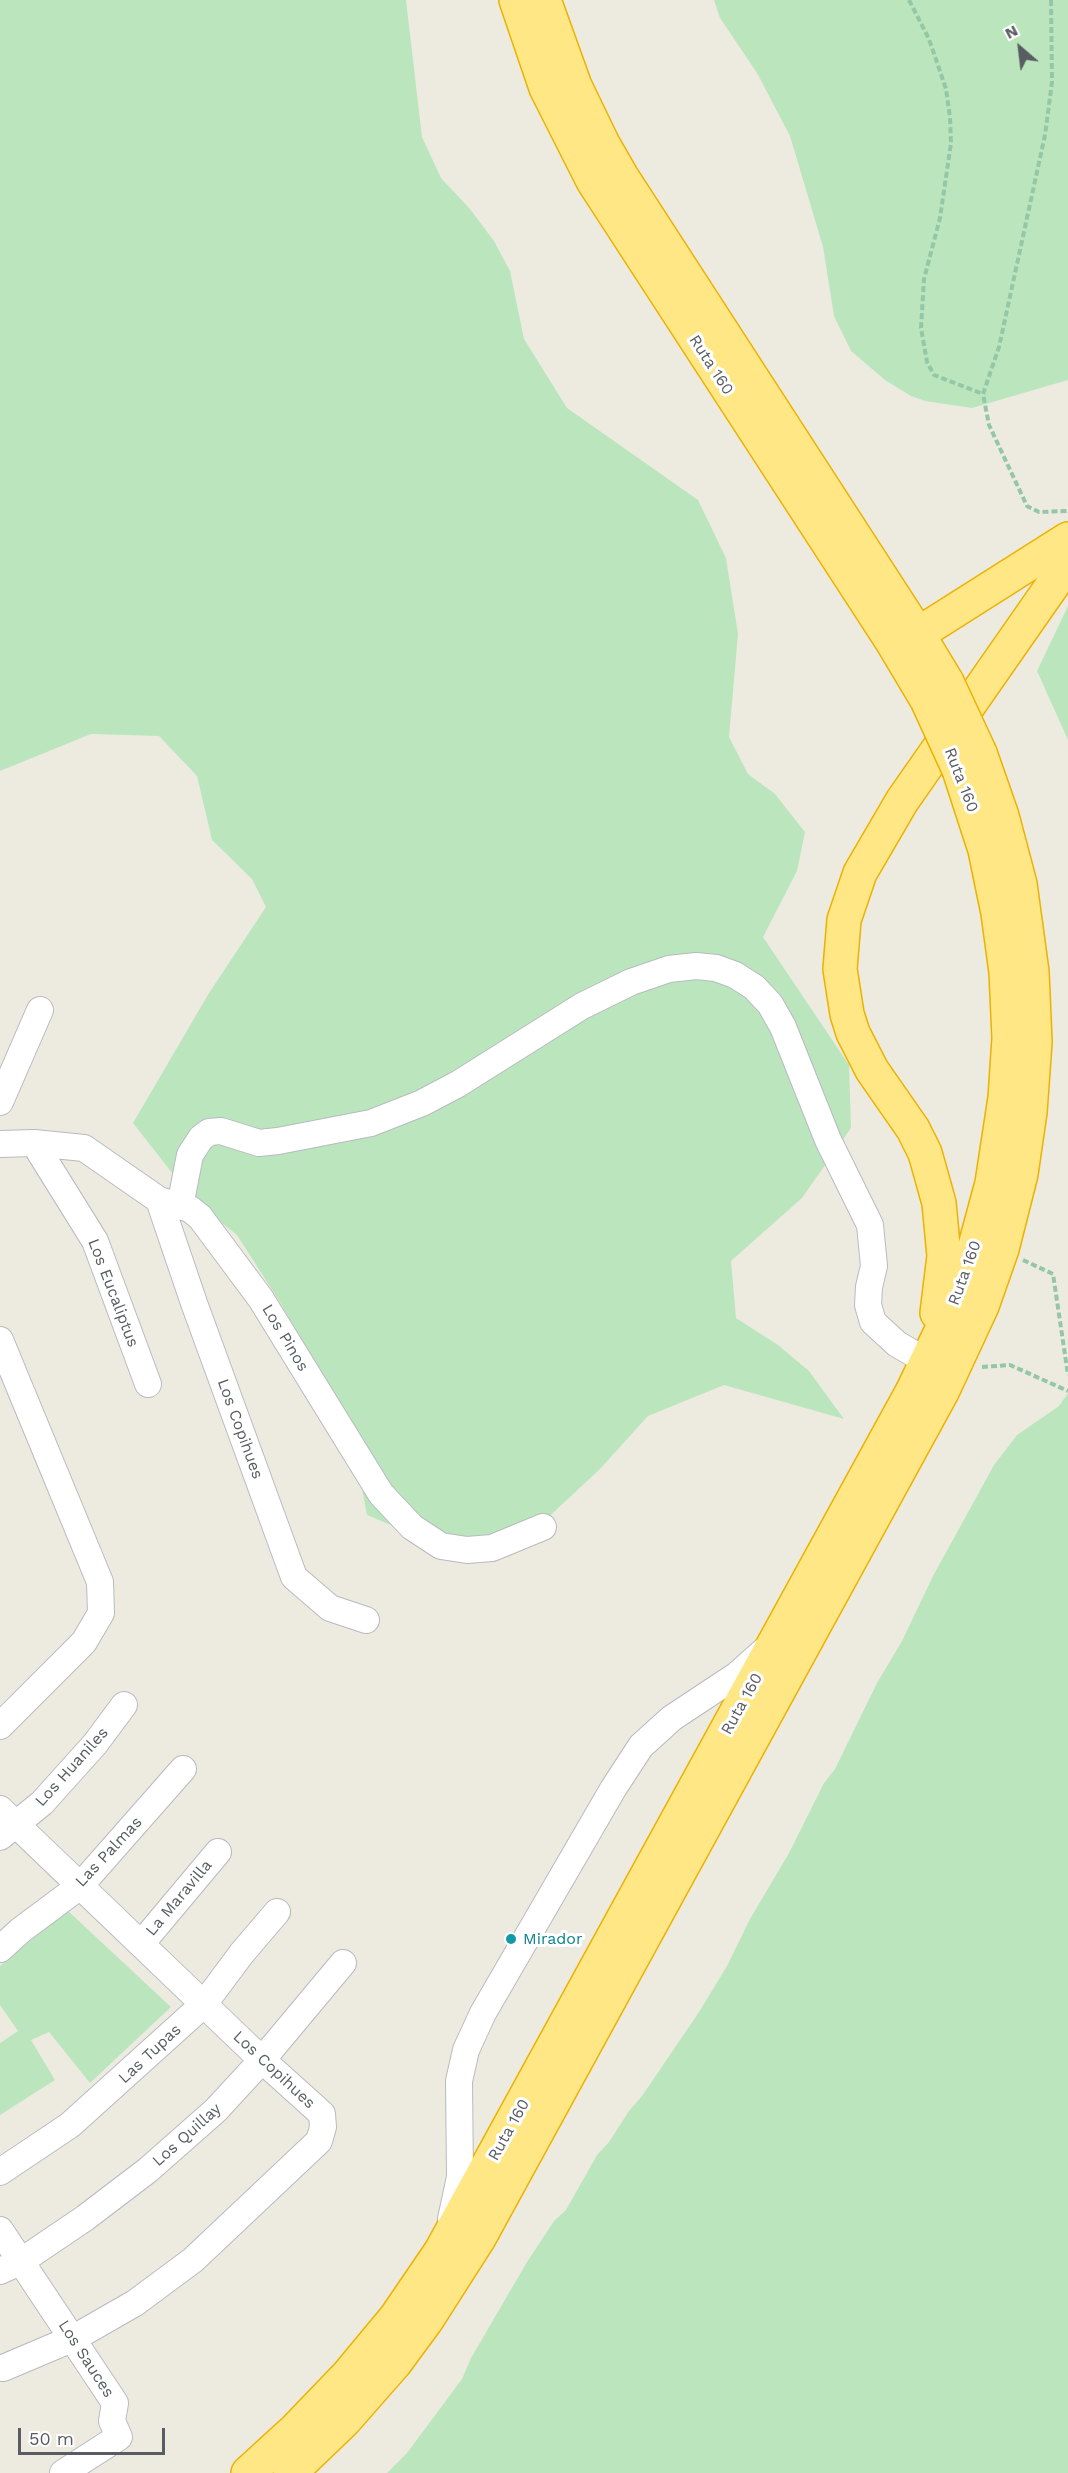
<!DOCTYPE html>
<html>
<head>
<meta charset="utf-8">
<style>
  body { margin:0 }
  #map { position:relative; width:1068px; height:2473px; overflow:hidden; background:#edebe0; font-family:"Work Sans",sans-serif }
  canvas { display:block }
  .north { position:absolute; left:990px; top:18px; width:60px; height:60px; -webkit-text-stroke:4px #fff; paint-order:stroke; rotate:332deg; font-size:16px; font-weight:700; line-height:24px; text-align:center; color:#595c62 }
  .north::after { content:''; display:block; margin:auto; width:21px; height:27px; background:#595c62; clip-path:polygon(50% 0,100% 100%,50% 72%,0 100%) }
  .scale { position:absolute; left:18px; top:2428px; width:147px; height:27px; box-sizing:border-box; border:3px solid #595c62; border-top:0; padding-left:8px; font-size:18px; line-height:21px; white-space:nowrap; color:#595c62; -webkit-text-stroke:4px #fff; paint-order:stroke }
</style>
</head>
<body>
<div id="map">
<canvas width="1068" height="2473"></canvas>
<div class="north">N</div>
<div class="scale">50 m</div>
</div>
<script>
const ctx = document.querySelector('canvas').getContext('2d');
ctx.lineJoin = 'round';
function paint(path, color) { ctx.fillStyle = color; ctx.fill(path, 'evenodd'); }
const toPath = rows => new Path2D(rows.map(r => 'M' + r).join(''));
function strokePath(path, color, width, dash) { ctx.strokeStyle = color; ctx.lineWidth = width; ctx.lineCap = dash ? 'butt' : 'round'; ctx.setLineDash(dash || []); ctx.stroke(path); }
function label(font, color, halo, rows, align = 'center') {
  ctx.font = font + ' "Work Sans",sans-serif'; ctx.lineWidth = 6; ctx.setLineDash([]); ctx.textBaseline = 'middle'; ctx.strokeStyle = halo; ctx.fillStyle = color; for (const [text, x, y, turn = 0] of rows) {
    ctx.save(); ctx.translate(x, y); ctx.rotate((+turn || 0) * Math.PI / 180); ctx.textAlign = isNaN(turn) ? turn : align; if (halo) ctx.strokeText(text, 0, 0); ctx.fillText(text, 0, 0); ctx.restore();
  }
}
const green = toPath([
  [0,0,406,0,422,137,441,178,470,209,494,241,510,271,524,339,567,408,698,500,726,558,738,634,729,737,748,774,775,794,805,832,797,871,763,937,849,1065,851,1128,802,1198,731,1261,736,1318,778,1345,809,1371,844,1419,724,1385,648,1416,600,1469,511,1552,433,1543,367,1515,358,1468,309,1352,278,1299,237,1235,194,1201,133,1123,209,993,266,907,252,879,212,840,197,776,159,736,91,734,0,771],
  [714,0,1068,0,1068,380,972,408,925,401,911,396,885,380,851,351,834,316,823,247,790,136,757,73,720,18],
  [1068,606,1068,740,1037,671],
  [1068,1393,1068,2473,387,2473,407,2453,462,2379,471,2358,527,2262,554,2221,566,2210,597,2155,609,2142,629,2111,642,2096,699,2012,727,1966,750,1919,789,1853,824,1783,835,1769,877,1683,902,1641,933,1576,994,1465,1017,1435,1059,1406],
  [67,1910,171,2007,90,2083,49,2032,31,2040,55,2080,0,2115,0,2043,18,2031,0,2005,0,1966]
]);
const path = toPath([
  [909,0,929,39,946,89,950,117,951,143,940,218,924,279,921,328,927,362,934,375,983,394],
  [1051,0,1052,82,1045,135,999,347,983,394,989,425,1027,506,1039,512,1067,511],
  [1023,1260,1053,1274,1068,1375],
  [982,1367,1010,1365,1068,1391]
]);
const minor = toPath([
  [0,1102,40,1010],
  [34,1143,95,1241,148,1384],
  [0,1144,34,1143,84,1148,159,1200,190,1209,200,1217,261,1299,381,1494,412,1527,441,1546,467,1550,492,1548,543,1527],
  [159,1200,194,1303,294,1577,330,1608,366,1620],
  [180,1206,190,1155,201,1138,209,1132,221,1131,259,1143,278,1141,371,1123,422,1103,458,1084,582,1006,631,982,669,969,696,966,716,968,735,975,754,987,770,1004,783,1027,828,1140,870,1225,874,1266,869,1287,868,1305,873,1322,897,1344,928,1362],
  [0,1340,100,1582,101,1613,84,1642,0,1726],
  [0,1809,262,2060,322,2114,323,2127,319,2141,193,2260,135,2303,74,2338,3,2368],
  [0,1837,42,1803,95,1744,124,1705],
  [141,1944,218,1852],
  [0,1949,21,1930,80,1886,183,1769],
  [0,2172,70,2125,204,2004,242,1953,277,1912],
  [451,2219,460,2177,459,2081,466,2050,483,2013,613,1789,641,1746,672,1718,737,1675,764,1651],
  [0,2230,115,2403,112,2421,119,2437,63,2473],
  [0,2271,20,2262,85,2218,148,2170,216,2110,262,2060,343,1963]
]);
const highway = toPath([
  [516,0,546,88,593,181,893,643,927,700],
  [544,0,575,86,603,144,622,177,918,634,947,682],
  [918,634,1068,539],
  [937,1313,944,1256,939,1203,925,1153,913,1129,872,1070,853,1033,847,1014,840,969,844,920,860,873,902,801,1068,563],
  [248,2473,295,2430,347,2376,396,2317,441,2251,912,1392,955,1302,975,1246,992,1183,1005,1098,1009,1038,1006,972,998,913,985,850,959,770],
  [290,2473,345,2420,395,2363,426,2321,479,2238,943,1390,982,1306,1002,1249,1021,1174,1030,1112,1035,1042,1032,972,1020,884,1002,816,980,753]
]);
const highwayBridge = toPath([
  [947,682,980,753],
  [927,700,959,770]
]);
const markers = [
  [511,1939,6,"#0f9aa8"]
];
const streetNames = [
  ["Ruta 160",711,365,57],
  ["Ruta 160",961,780,69],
  ["Ruta 160",965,1273,-70],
  ["Los Eucaliptus",113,1293,69],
  ["Los Pinos",285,1338,59],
  ["Los Copihues",240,1429,70],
  ["Ruta 160",742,1704,-61],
  ["Los Huaniles",72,1767,-48],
  ["Las Palmas",109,1852,-47],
  ["La Maravilla",179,1898,-50],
  ["Las Tupas",150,2054,-43],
  ["Los Copihues",274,2070,43],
  ["Ruta 160",509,2130,-61],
  ["Los Quillay",187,2135,-42],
  ["Los Sauces",86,2359,57]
];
const cultureNames = [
  ["Mirador",523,1939]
];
paint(green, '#bbe6bd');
strokePath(minor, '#b8bac0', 28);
strokePath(highway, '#edb100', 36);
strokePath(path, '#93c7a5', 4, [6, 3]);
strokePath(minor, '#fff', 26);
strokePath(highway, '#ffe785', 33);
strokePath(highwayBridge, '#edb100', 36, []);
strokePath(highwayBridge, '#ffe785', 33);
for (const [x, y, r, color] of markers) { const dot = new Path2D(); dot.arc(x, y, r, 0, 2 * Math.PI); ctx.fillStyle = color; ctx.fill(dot); strokePath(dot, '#fff', 2); }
label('16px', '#595c62', '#fff', streetNames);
label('16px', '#0d838f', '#fff', cultureNames, 'left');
</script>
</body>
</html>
